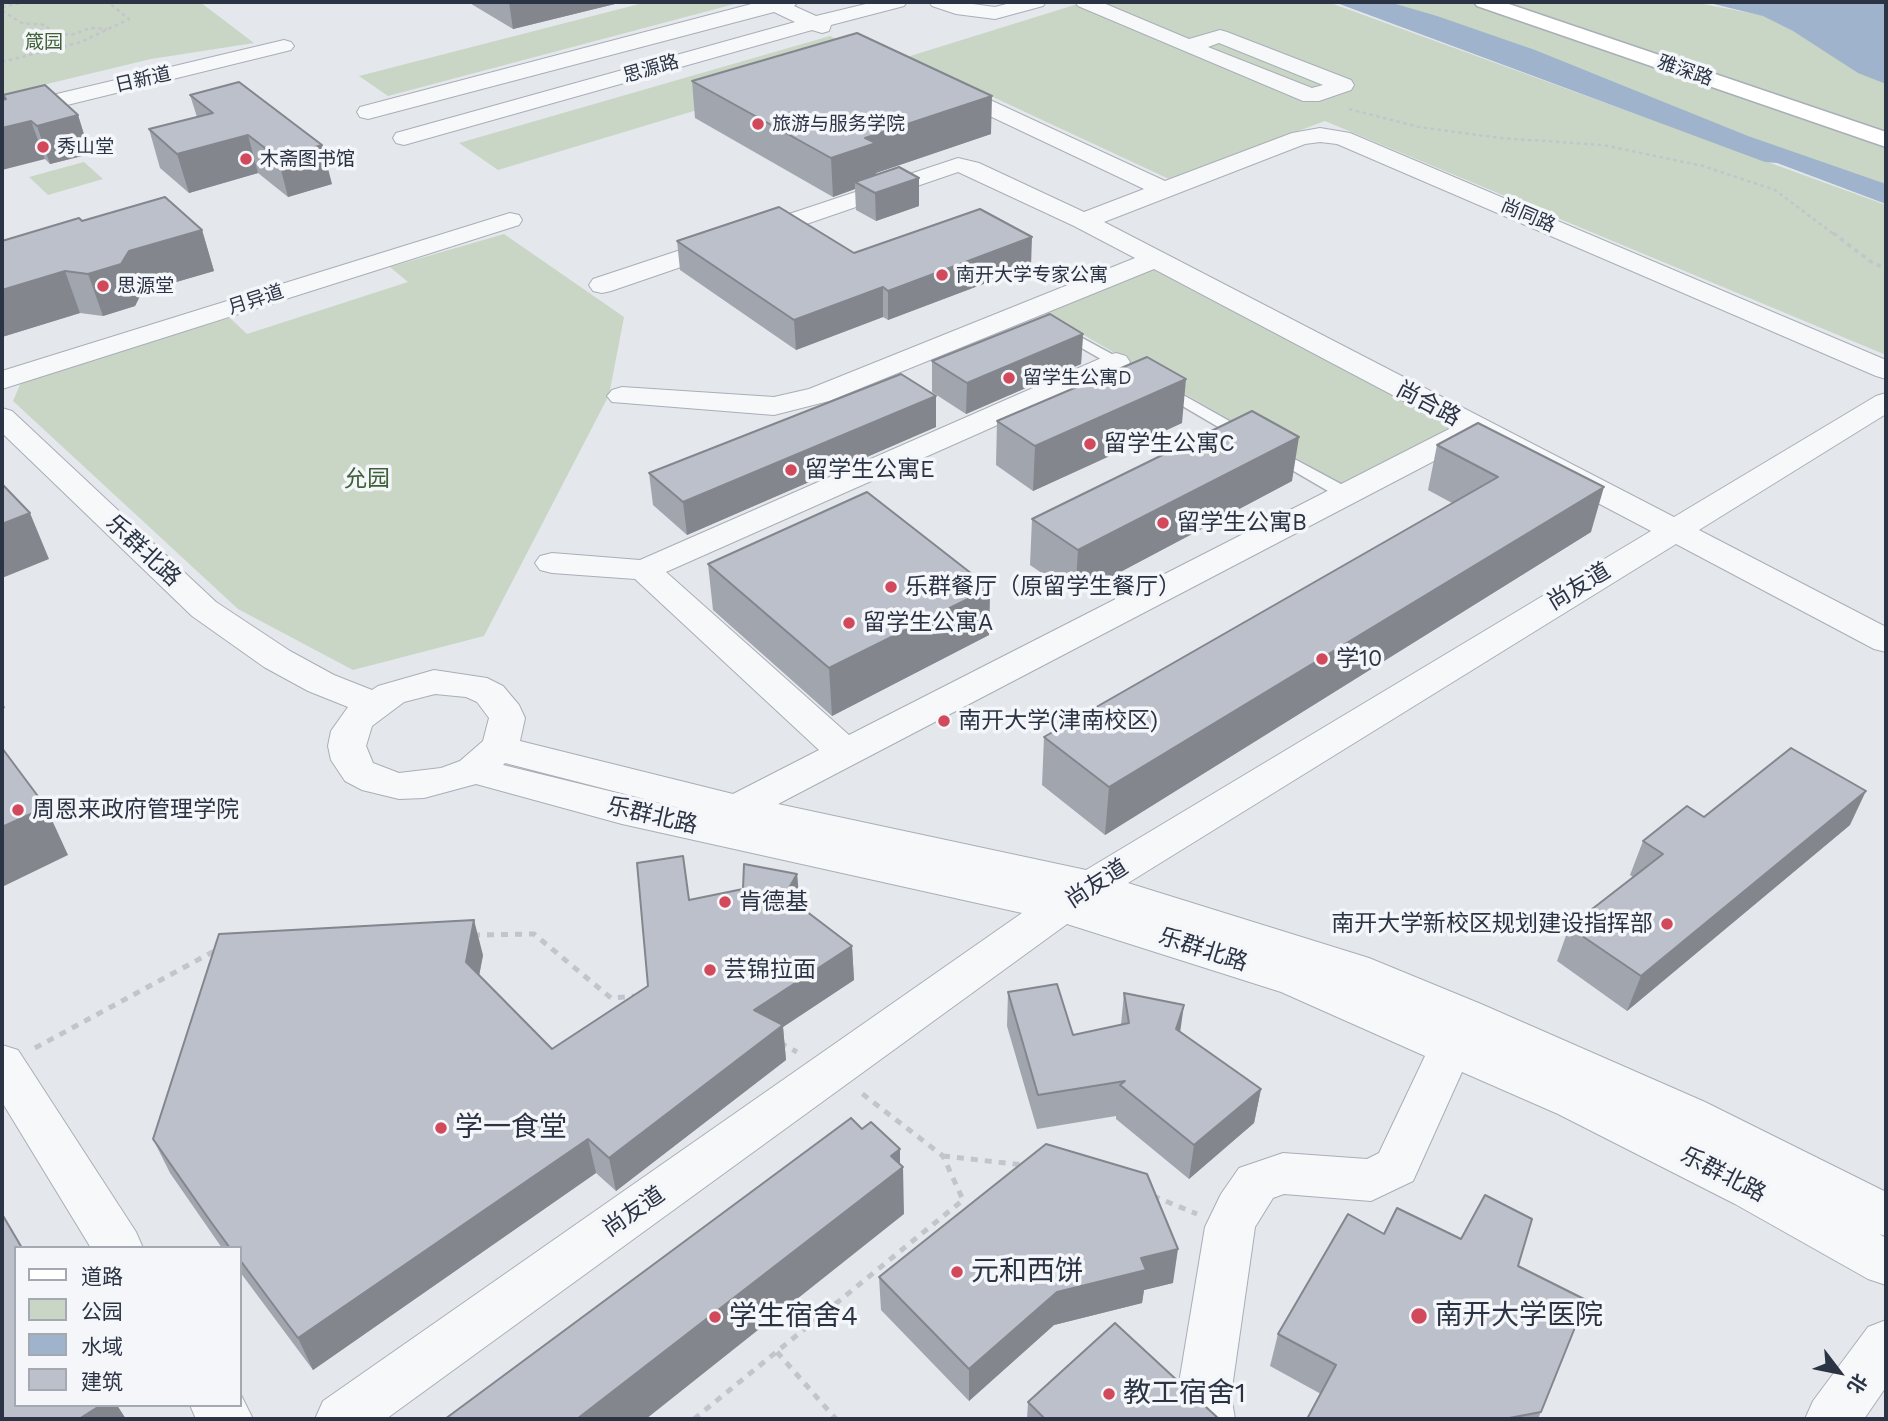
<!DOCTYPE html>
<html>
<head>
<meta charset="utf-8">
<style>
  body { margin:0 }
  #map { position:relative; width:1888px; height:1421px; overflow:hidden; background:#e4e7ec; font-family:"Work Sans","Noto Sans SC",sans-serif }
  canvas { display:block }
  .frame { position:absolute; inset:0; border:4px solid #2b3445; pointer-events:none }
  .legend { position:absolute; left:14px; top:1246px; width:228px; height:161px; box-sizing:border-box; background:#f4f6f9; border:2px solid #a4a8b1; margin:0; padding:9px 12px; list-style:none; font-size:21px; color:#2b3445 }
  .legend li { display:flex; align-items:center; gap:14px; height:35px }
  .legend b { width:35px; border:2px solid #a4a8b1 }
  .north { position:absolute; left:1804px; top:1337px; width:70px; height:70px; -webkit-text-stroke:5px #f4f6f9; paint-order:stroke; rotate:122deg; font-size:19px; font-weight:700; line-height:28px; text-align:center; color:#2b3445 }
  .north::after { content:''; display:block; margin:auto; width:24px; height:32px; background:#2b3445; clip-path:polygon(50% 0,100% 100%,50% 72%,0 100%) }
</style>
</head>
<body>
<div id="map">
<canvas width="1888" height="1421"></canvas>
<div class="frame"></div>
<ul class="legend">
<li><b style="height:9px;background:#fff"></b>道路</li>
<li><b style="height:19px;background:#c9d6c5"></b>公园</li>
<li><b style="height:19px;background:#9fb4cc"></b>水域</li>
<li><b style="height:19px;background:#bbc0ca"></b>建筑</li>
</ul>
<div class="north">北</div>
</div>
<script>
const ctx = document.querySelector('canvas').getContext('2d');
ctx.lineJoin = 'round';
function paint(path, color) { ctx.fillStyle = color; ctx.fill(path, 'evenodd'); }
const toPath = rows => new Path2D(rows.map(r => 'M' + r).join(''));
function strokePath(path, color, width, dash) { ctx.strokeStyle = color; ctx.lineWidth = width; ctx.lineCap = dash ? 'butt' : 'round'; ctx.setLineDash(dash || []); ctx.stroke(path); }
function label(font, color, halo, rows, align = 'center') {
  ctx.font = font + ' "Work Sans","Noto Sans SC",sans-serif'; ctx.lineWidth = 7; ctx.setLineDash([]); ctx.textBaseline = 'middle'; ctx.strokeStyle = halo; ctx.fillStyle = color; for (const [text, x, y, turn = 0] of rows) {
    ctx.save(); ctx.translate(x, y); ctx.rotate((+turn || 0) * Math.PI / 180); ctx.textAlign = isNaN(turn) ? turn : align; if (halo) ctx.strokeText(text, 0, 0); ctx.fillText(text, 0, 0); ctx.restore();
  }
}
const green = toPath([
  [2,2,200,2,254,43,151,59,22,90,2,108],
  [647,2,742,2,388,96,359,76],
  [1084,2,1328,2,1886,205,1886,355,1325,121,1169,179,907,57],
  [1363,2,1693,2,1886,39,1886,191],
  [830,36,873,57,498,170,459,143],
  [84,162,103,179,48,195,29,177],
  [504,234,624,317,609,395,484,636,353,670,238,609,13,401,22,380,230,318,247,334,408,282,390,267],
  [1152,269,1452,427,1341,484,1044,312]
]);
const water = toPath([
  [1334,2,1389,2,1437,16,1535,50,1748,136,1886,184,1886,204,1777,163,1765,162],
  [1705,2,1886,2,1886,84,1858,73,1793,31,1763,16]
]);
const pathFar2 = toPath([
  [2,7,26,2],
  [2,11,22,23,45,25,55,35,74,34,90,28,107,29],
  [2,62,81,42,129,19,108,2],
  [1349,109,1419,127,1500,138,1603,145,1703,166,1775,190,1835,235]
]);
const pathFar1 = toPath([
  [1833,233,1870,261,1886,269]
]);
const path = toPath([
  [473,935,534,934,611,998,637,996],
  [780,1043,797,1052],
  [35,1048,218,949],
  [943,1156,1024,1165],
  [1153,1196,1197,1214],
  [777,1352,836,1419],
  [694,1419,963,1200,943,1156,860,1092]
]);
const service = toPath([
  [1062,327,1132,365,1134,368,1132,371,1122,371,1057,334,1055,331,1057,328,1062,327],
  [1162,383,1254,435,1256,438,1254,441,1242,441,1157,391,1154,388,1162,383],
  [1274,448,1352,490,1354,494,1352,498,1340,498,1268,456,1266,453,1268,450,1274,448]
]);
const minor = toPath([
  [759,2,798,2,794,6,816,16,874,2,907,2,904,6,831,25,829,31,822,33,812,30,404,145,396,143,393,138,396,133,795,22,774,12,368,119,360,117,357,112,360,107,759,2],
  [929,2,958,2,995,7,1014,2,1046,2,1043,6,995,19,956,14,932,6,929,2],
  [1075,2,1101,2,1189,39,1220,30,1227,32,1351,80,1354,85,1351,90,1319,101,1303,101,1078,6,1075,2],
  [1219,43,1323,85,1312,88,1208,47,1219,43],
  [284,40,291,42,294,46,291,50,2,121,2,107,284,40],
  [947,80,1165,181,1292,133,1320,128,1350,133,1886,360,1886,379,1876,376,1337,144,1320,142,1305,144,1104,222,1674,517,1876,396,1886,393,1886,414,1699,530,1886,627,1886,652,1874,649,1676,544,1128,883,1369,958,1481,1004,1705,1102,1886,1192,1886,1236,1879,1234,1886,1238,1886,1285,1868,1279,1735,1204,1558,1114,1462,1072,1413,1181,1371,1201,1284,1194,1273,1198,1255,1227,1231,1395,1235,1419,1181,1419,1177,1395,1205,1227,1221,1194,1239,1168,1283,1153,1367,1159,1379,1153,1425,1056,1281,992,1067,924,386,1419,315,1419,323,1401,1022,913,622,824,476,784,424,798,399,799,362,790,345,781,331,760,328,746,331,731,348,707,308,691,264,667,192,616,2,433,2,408,12,411,216,602,290,651,334,675,372,690,378,686,434,670,487,678,503,686,519,705,525,718,520,741,733,794,819,750,635,579,552,573,540,570,535,563,540,556,552,553,640,560,1106,356,1116,353,1126,356,1130,362,1126,368,666,572,849,735,1453,427,1154,269,829,401,774,415,612,402,607,396,612,390,622,387,774,397,809,389,1135,258,1074,226,958,172,611,291,602,293,593,291,589,285,593,279,958,158,979,163,1084,212,1144,189,939,92,936,87,939,82,947,80],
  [1476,439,1651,531,1086,870,778,804,1476,439],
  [435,694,466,697,477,702,489,718,483,741,460,761,441,768,399,773,373,763,366,746,372,726,404,702,435,694],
  [505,763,695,812,503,765,505,763],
  [510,213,519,215,522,220,519,225,2,389,2,371,510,213],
  [2,1045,18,1050,136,1232,143,1248,91,1248,2,1102,2,1045],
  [1886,1320,1886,1387,1864,1419,1805,1419,1813,1401,1868,1327,1886,1320],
  [240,1393,253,1419,196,1419,190,1405,240,1405,240,1393]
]);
const secondary = toPath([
  [1474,2,1503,2,1886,132,1886,147,1477,6,1474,2]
]);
const wall = toPath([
  [468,2,623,2,513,29],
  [692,81,991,134,876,173,876,175,919,206,876,221,856,210,855,189,833,197,695,118],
  [3,95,78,115,90,154,50,164,45,159,4,99],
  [190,95,332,184,288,197,258,173,189,193,160,168,149,129,197,117],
  [82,221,202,230,214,271,142,292,135,306,103,316,80,313,2,337],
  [677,241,854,253,1031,266,888,320,883,317,796,350,680,270],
  [1083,334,1081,364,966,414,932,392,932,361],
  [936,396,936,427,687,535,653,505,649,473],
  [997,421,1182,423,1033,491,996,465],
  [1478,423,1591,532,1105,835,1042,785,1044,737,1452,503,1428,490,1437,445],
  [1292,481,1075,596,1030,565,1032,519],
  [708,564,990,588,989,635,832,716,713,610],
  [1704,817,1850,825,1627,1011,1557,961,1569,927,1633,877,1630,875,1643,841],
  [797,874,800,906,852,946,854,980,783,1027,786,1060,616,1191,596,1173,313,1370,240,1272,240,1248,222,1248,170,1173,153,1139,483,955,479,976,552,1049,648,986,689,900,743,889],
  [1008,992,1073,1035,1121,1025,1124,993,1261,1089,1254,1123,1189,1179,1116,1119,1116,1116,1037,1129,1007,1026],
  [1518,1266,1586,1300,1538,1419,1307,1419,1321,1394,1270,1366,1278,1334],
  [879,1277,1173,1283,1144,1290,1142,1303,1054,1325,969,1401,881,1310],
  [1028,1402,1219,1419,1027,1419]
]);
const shadedWall = toPath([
  [509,2,623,2,513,29],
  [992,96,991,134,876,173,877,182,855,182,855,189,833,197,831,158,865,138],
  [78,115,90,154,50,164,37,126],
  [31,121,45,159,2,170,2,128],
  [248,135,258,173,189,193,177,154],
  [322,145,332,184,288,197,278,158],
  [919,178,919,206,876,221,875,193],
  [202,230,214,271,142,292,135,306,103,316,88,274,129,251],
  [1032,237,1031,266,888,320,888,291],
  [65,271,80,313,2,337,2,290],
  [883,287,883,317,796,350,794,320],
  [1083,334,1081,364,966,414,967,383],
  [1186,379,1182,423,1033,491,1035,446],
  [936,396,936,427,687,535,683,502],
  [1299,437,1292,481,1075,596,1078,550],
  [1604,487,1591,532,1105,835,1109,787],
  [30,513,49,559,2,578,2,524],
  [990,588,989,635,832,716,829,668],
  [2,700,5,708,2,709],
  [1866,791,1850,825,1627,1011,1641,976],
  [46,807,68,855,2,887,2,827],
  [797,874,800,908,785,895],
  [474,920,483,955,475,997,466,962],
  [852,946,854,980,783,1027,786,1060,616,1191,609,1158,754,1010],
  [1184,1005,1179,1040,1176,1029],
  [1261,1089,1254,1123,1189,1179,1194,1145],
  [588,1139,596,1173,313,1370,298,1338],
  [900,1149,900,1168,903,1167,904,1214,646,1419,577,1419,891,1156],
  [1178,1249,1173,1283,1144,1290,1142,1303,1054,1325,969,1401,969,1369,1057,1292,1141,1258],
  [101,1405,117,1405,126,1419,79,1419]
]);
const building = toPath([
  [857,33,992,96,865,138,876,143,831,158,692,81,857,33],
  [239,82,322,145,278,158,248,135,177,154,149,129,213,113,190,95,239,82],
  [45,85,78,115,37,126,31,121,2,128,2,100,6,99,3,95,45,85],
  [899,167,919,178,875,193,855,182,899,167],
  [165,197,202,230,129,251,121,264,88,274,65,271,2,290,2,241,79,218,82,221,165,197],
  [779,207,854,253,980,209,1032,237,888,291,883,287,794,320,677,241,779,207],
  [1050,314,1083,334,967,383,932,361,1050,314],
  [1147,357,1186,379,1035,446,997,421,1147,357],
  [901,374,936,396,683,502,649,473,901,374],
  [1252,411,1299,437,1078,550,1032,519,1252,411],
  [1478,423,1604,487,1109,787,1044,737,1498,477,1437,445,1478,423],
  [2,484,30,513,2,524,2,484],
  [867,492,990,588,829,668,708,564,867,492],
  [2,748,46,807,2,827,2,748],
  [1791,748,1866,791,1641,976,1569,927,1663,854,1643,841,1687,806,1704,817,1791,748],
  [683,856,689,900,743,889,744,864,797,874,785,895,852,946,754,1010,783,1025,609,1158,588,1139,298,1338,240,1260,240,1248,230,1248,211,1222,153,1139,219,934,474,920,466,962,552,1049,648,986,637,863,683,856],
  [1057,984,1073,1035,1129,1023,1124,993,1184,1005,1176,1029,1261,1089,1194,1145,1120,1085,1125,1081,1038,1095,1008,992,1057,984],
  [851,1118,862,1129,871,1122,900,1149,891,1156,903,1167,577,1419,445,1419,851,1118],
  [1046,1144,1147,1174,1178,1249,1141,1258,1146,1270,1057,1292,969,1369,879,1277,1046,1144],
  [1485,1195,1532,1219,1518,1266,1586,1300,1541,1412,1504,1419,1307,1419,1336,1365,1278,1334,1348,1214,1384,1234,1397,1208,1461,1239,1485,1195],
  [2,1214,22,1248,16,1248,16,1405,101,1405,79,1419,2,1419,2,1214],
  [1115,1323,1219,1419,1045,1419,1028,1402,1115,1323]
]);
const markers = [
  [758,124,7,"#d1495b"],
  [43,147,7,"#d1495b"],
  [246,159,7,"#d1495b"],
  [942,275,7,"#d1495b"],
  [103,286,7,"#d1495b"],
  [1009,378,7,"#d1495b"],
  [1090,444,7,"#d1495b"],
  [791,470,7,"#d1495b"],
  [1163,523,7,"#d1495b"],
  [891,587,7,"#d1495b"],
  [849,623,7,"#d1495b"],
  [1322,659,7,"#d1495b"],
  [944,721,7,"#d1495b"],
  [18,810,7,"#d1495b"],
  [725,902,7,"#d1495b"],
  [1667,924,7,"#d1495b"],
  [710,970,7,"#d1495b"],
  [441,1128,7,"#d1495b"],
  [957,1272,7,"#d1495b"],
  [1419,1316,9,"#d1495b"],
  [715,1317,7,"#d1495b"],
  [1109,1394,7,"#d1495b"]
];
const farParknames = [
  ["箴园",44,42]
];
const farStreetnames = [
  ["思源路",651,69,-16],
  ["雅深路",1685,71,19],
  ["日新道",143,80,-13],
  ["尚同路",1528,216,23],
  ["月异道",256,300,-18]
];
const farPoinames = [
  ["旅游与服务学院",772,124],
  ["秀山堂",57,147],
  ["木斋图书馆",260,159],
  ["南开大学专家公寓",956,275],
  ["思源堂",117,286],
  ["留学生公寓D",1023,378]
];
const streetNames = [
  ["尚合路",1428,404,28],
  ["乐群北路",143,551,43],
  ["尚友道",1579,587,-31],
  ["乐群北路",652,816,13],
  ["尚友道",1097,884,-33],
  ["乐群北路",1203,950,18],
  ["乐群北路",1723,1175,27],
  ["尚友道",634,1212,-35]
];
const poiNames = [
  ["留学生公寓C",1104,444],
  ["留学生公寓E",805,470],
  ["留学生公寓B",1177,523],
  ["乐群餐厅（原留学生餐厅）",905,587],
  ["留学生公寓A",863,623],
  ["学10",1336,659],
  ["南开大学(津南校区)",958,721],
  ["周恩来政府管理学院",32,810],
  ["肯德基",739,902],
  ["南开大学新校区规划建设指挥部",1653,924,"right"],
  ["芸锦拉面",724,970]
];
const parkNames = [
  ["允园",367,479]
];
const nearPoinames = [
  ["学一食堂",455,1128],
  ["元和西饼",971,1272],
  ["南开大学医院",1435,1316],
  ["学生宿舍4",729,1317],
  ["教工宿舍1",1123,1394]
];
paint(green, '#c9d6c5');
paint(water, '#9fb4cc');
strokePath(service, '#a9aeb7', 3);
strokePath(minor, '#a9aeb7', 2);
strokePath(secondary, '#a9aeb7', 3);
strokePath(pathFar2, '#c2c5cb', 2.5, [3.5, 3.5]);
strokePath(pathFar1, '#c2c5cb', 3.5, [4.5, 4.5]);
strokePath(path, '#c2c5cb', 5, [7, 7]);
paint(service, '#f7f8fa');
paint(minor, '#f7f8fa');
paint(secondary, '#fff');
paint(wall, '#a1a5ae');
paint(shadedWall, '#83868d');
paint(building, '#bbc0ca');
strokePath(building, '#83868d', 2);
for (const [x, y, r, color] of markers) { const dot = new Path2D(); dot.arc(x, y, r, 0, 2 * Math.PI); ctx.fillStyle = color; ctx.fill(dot); strokePath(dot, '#f4f6f9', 2.5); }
label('19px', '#3f6138', '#f4f6f9', farParknames);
label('19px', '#2b3445', '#f4f6f9', farStreetnames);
label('19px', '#2b3445', '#f4f6f9', farPoinames, 'left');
label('23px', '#2b3445', '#f4f6f9', streetNames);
label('23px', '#2b3445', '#f4f6f9', poiNames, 'left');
label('23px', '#3f6138', '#f4f6f9', parkNames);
label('28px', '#2b3445', '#f4f6f9', nearPoinames, 'left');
</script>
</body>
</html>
